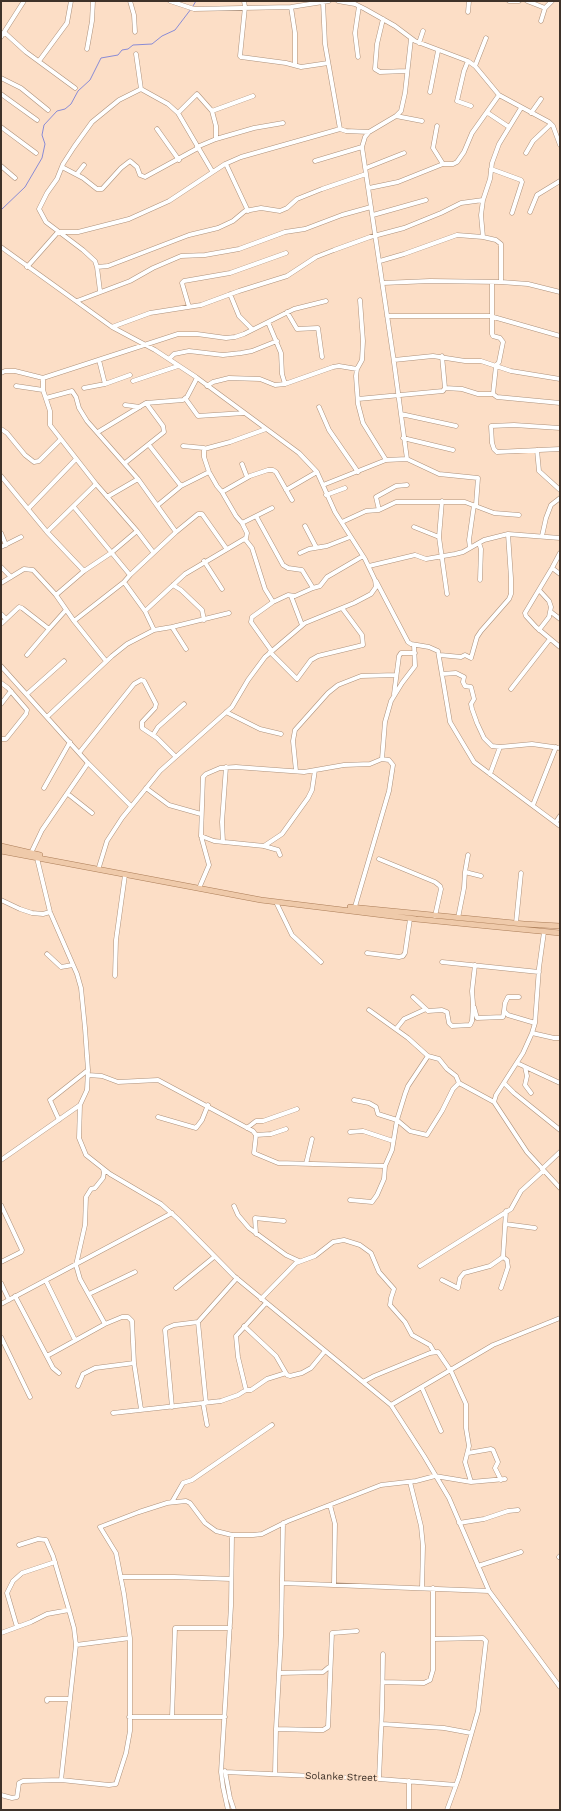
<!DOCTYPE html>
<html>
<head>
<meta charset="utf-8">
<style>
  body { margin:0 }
  #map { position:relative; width:561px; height:1811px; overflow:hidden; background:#fcdec6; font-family:"Work Sans",sans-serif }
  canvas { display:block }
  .frame { position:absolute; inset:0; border:2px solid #3e3229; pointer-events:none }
</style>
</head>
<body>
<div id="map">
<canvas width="561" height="1811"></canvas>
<div class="frame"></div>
</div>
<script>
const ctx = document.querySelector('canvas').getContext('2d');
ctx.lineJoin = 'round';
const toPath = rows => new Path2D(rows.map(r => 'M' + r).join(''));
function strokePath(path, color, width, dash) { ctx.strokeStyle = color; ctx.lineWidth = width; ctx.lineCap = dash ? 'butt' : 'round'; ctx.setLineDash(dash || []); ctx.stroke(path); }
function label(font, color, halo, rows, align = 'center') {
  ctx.font = font + ' "Work Sans",sans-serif'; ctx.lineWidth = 3; ctx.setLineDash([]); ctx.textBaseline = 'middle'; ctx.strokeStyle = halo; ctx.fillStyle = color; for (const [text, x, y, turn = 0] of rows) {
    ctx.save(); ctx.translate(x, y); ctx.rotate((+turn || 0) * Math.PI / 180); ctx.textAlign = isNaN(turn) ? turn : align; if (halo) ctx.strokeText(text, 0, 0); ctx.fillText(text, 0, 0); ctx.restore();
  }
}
const stream = toPath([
  [193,6,196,1],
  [1,210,25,187,42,158,45,144,42,135,44,125,57,111,65,109,71,104,78,91,90,80,101,58,118,55,122,50,128,49,133,45,152,44,162,36,175,30,191,9]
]);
const minor = toPath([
  [130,1,134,15,135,32],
  [170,1,194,9,291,7,329,1],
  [244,1,245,7,240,56,241,57,286,63,301,67,328,63],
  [338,1,355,4,365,9,395,26,415,41,468,61,475,66,499,95,549,122,553,126,560,145],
  [509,1,519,1],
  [527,1,545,8],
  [291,7,295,33,295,65],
  [468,12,469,1],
  [383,19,377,44,375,69,380,72,406,71],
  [541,21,545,8,552,1],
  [4,32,26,52,75,88],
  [1,37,24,1],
  [419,43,423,31],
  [87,49,92,21,93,1],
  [136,54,141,89],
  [358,57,355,33,359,6],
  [39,61,67,23,71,1],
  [468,61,464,71,457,101,471,106],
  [475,66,486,38],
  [1,78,21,88,48,110],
  [430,92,438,51],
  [1,94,37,120],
  [212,111,253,96],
  [178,113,197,94,212,111,216,126,216,139],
  [488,113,509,127],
  [531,113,541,99],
  [396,116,422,121],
  [437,126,433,148,443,164],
  [1,127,36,153],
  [157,129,179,160],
  [340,129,346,131,369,132],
  [197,147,216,139,254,128,283,123],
  [526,153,533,141,551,124],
  [315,161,362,147],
  [226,164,248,211],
  [1,166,15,178],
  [62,167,83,178,97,189,102,189,121,168,130,161,137,167,140,175,145,177,198,148],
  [366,168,404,153],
  [491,169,521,180,522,182,512,213],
  [77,174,84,165],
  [369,188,398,182,443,164,453,164,457,162,464,152,472,133,499,95],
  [530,212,537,195,560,181],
  [373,215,426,200],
  [483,237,481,215,483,200,490,179,492,163,499,144,521,108],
  [1,247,112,327,155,350,196,377,299,453,317,472,335,512,365,559,375,580,376,587,371,594,354,603,305,623,265,657,248,680,232,707,160,771,122,818,107,841,99,867],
  [380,261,404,254,457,235,483,237,496,240,501,244,501,282,430,281,383,283],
  [27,267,58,232,78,232,129,219,169,201,225,164,241,157,340,129,325,44,323,2],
  [97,267,108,266,189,235,218,228,233,221,245,211,261,208,280,211,287,208,297,199,322,189,366,174],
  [492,282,492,334,493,336,500,338,503,342,499,362,496,366,493,394,497,397,560,403],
  [501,282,528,284,560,292],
  [100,291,97,267,95,261,83,250,46,222,39,209,47,193,57,179,63,164,74,147,92,122,119,100,141,89,168,104,178,113,212,171],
  [230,294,239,316,252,329],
  [360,300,363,341,362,360,357,369,356,376,358,404,363,423,386,460],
  [77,301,130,281,153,268,181,256,205,255,239,249,285,232,305,229,342,215,371,207],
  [189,307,182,283,184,281,230,273,286,253],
  [287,312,297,329,318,328,322,357],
  [387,316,490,316,560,336],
  [268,322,281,353,282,374,285,384],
  [112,327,150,313,201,305,239,291,287,276,316,257,334,250,370,237,404,228,441,213,461,203,483,200],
  [169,359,174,354,189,351,223,355,241,353,252,351,277,341],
  [99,360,105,384],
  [394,360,433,356,465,361,481,361,511,371,560,379],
  [1,373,5,371,15,371,43,378,178,334,197,334,226,338,235,337,244,334,294,309,326,301],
  [43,378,43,390,50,411,50,425,96,484],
  [133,381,178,366],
  [16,386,43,390],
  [207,386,213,382,229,378,260,379,275,385,285,384,333,367,339,366,357,369],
  [84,388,105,384,130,375],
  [445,388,462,389,478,394,493,394],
  [46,398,72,391,76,397,79,408,87,421,138,479,176,532,130,575],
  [185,398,198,416,244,413],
  [358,399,443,391,445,388,442,356],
  [125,405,140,407],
  [319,407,329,430,358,472],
  [401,414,456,426],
  [560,428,514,425,491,426,492,443,494,449,497,452,560,449],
  [1,429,7,433,25,455,34,462,39,461,61,439],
  [98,432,146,403,183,400,187,397,197,378],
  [403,438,453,450],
  [149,445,181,486],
  [183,446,204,448],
  [537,450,539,471,560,490],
  [407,459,393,355,362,147,365,137,369,132,396,116,401,111,405,93,411,39],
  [125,463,164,432,163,426,146,403],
  [242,464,247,477],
  [1,476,28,509],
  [323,485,386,460,407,459,439,474,478,478,476,505],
  [286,490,317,472],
  [222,492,250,476,268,470,273,470,276,472,292,500],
  [326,495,345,488],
  [107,497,138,479],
  [442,501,439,537,447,594],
  [158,505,181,486,209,472],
  [74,507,130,575,124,582,74,621,106,661],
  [379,510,376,497,396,486,407,485],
  [256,516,283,565,288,568,302,570,313,588,295,596,288,595,273,602,252,617,251,622,271,650],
  [342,522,366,511,379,510,396,502,465,502,494,513,519,515],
  [242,523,272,508],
  [305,526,316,547],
  [414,527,439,537],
  [47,532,28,509,76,459],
  [176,532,198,514,202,514,226,548],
  [1,533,6,545],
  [542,536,546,518,551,505,560,498],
  [245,539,252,548,265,589,273,602],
  [479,543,481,549,480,580],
  [1,547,21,537],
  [470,548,469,540,474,505],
  [300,553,309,549,327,546,350,537],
  [560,553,552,568,525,613,526,616,536,627,560,647],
  [204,561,222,589],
  [369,566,415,555,426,559,455,554,463,552,484,540,508,534,560,538],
  [1,567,11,577],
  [552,568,560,574],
  [84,571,47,532,96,484,137,531],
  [376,581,408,642,411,644,429,647,438,651,450,722,474,762,560,826],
  [124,582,145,611,154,630],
  [1,583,24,569,33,570,56,595,74,621],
  [173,585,181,590,202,610,204,620],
  [313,588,320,586,327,577,363,556],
  [539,590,549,601,551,607,549,617,539,630],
  [56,595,84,571,111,553,137,531,153,552],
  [291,596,302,625],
  [145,611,185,574,246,538,247,533,242,523,236,516,222,492,217,486,209,472,204,457,204,449,230,442,266,429],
  [551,612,560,619],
  [1,614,6,619],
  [1,624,19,607,22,608,49,629,65,611],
  [172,627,229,613],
  [270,652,297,679,311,660,318,656,363,645,362,635,342,608],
  [27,655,49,629],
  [440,655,461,657,465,655,471,658,477,637,481,631,509,599,511,594,511,578,508,534],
  [1,666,88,763,131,806],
  [442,674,456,673,464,677,463,682,465,686,471,687,474,699,471,704,472,709,477,723,484,738,492,746,500,747,532,744,560,748],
  [1,683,8,688,27,710,26,714,6,739,1,739],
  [511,689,550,639],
  [27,694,64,661],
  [394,694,399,656,401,653,415,653],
  [1,704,11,691],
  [226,712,260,729,281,734],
  [47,717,112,656,127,644,154,630,172,627,186,649],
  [153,735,158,727,184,704],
  [79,753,134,684,141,680,144,681,156,704,155,708,142,722,142,728,157,738,175,756],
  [382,759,385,722,391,701,402,683,415,666,414,645],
  [296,771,293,741,295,730,328,693,338,685,361,676,396,675],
  [490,774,500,747],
  [44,788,70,742],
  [146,788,169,805,201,814],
  [68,794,92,813],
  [533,805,556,747],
  [556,822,560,816],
  [201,836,214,841,264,846,278,850,280,855],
  [223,842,222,822,226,767],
  [264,846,282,834,308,798,312,790,315,770],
  [31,853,42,830,88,763],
  [379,859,435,882,440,886,441,889,435,916],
  [465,872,481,876],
  [200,886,209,865,201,836,203,777,206,774,220,768,236,767,304,772,344,765,370,764,382,759,389,760,393,765,389,791,354,910],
  [1,900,20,909,32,913,43,914,50,912],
  [276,902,292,935,321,962],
  [458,918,464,888,465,872,468,855],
  [516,923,521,873],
  [544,932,539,968,535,1023,532,1033,523,1053,496,1095,494,1102,527,1152,560,1188],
  [367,953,399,957,403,956,405,953,410,919],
  [47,954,61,967,73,965],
  [442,962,539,972],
  [115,976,116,940,125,875],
  [413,997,428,1011,442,1010,447,1012,449,1023,452,1026,470,1025,472,1021,473,1004,472,991,475,965],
  [474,1007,477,1018,503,1017,504,1011,508,1015,535,1023],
  [369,1010,408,1038,428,1056,439,1059,447,1069,456,1076,459,1083,494,1102],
  [504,1011,505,1003,508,997,519,997],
  [396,1029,404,1019,426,1009],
  [532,1033,554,1038,560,1038],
  [517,1063,560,1083],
  [525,1067,527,1076,525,1085,531,1093],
  [88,1075,102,1076,118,1082,158,1080,253,1131,256,1135,254,1153,278,1163,385,1166],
  [504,1083,514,1093,560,1130],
  [354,1100,369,1103,376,1107,378,1114,397,1120,410,1131,427,1135,442,1111,453,1089,459,1083],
  [80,1105,79,1138,86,1155,110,1174,161,1204,178,1219,234,1276,391,1405,424,1456,449,1498,489,1591,560,1687],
  [158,1117,196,1128,202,1120,208,1105],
  [59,1120,50,1100,88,1070],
  [247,1128,256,1121,263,1121,297,1109],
  [350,1132,363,1131,393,1141],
  [256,1135,271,1134,286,1129],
  [1,1160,80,1105,87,1090,88,1070,85,1028,81,988,77,974,50,912,37,858],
  [306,1164,312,1139],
  [103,1169,104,1172,103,1178,95,1188,91,1189,86,1197,85,1225,76,1265,80,1279,105,1324],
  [542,1169,560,1152],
  [350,1200,372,1202,377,1195,384,1179,385,1166,392,1150,397,1120,405,1094,408,1086,428,1056],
  [1,1205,22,1250,21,1252,1,1262],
  [234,1206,238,1215,249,1228,286,1255,299,1261],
  [505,1224,535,1228],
  [256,1234,255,1218,284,1221],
  [420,1266,511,1209,521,1191,543,1171],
  [442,1280,458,1288,460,1278,464,1273,490,1266,503,1257,506,1211],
  [46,1281,75,1340],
  [1,1283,9,1300],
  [176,1288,214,1257],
  [501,1288,508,1267,507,1260,503,1257],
  [89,1294,135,1272],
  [15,1296,53,1368,59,1373],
  [261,1299,296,1263,315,1256,333,1242,344,1240,360,1245,371,1253,379,1272,394,1289,391,1298,390,1305,405,1322,412,1335,430,1345,434,1352],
  [1,1304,172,1213],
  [198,1322,206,1403],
  [244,1326,276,1356,287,1375,290,1376,302,1373,311,1368,325,1351],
  [1,1337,30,1397],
  [47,1356,105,1324,122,1317,128,1317,132,1321,134,1363,141,1409],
  [363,1382,374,1376,430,1353,438,1352,451,1371,466,1404,466,1428,469,1446,465,1462,471,1482],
  [78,1386,83,1374,95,1368,134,1363],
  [422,1388,441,1431],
  [246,1390,238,1357,236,1336,266,1303],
  [203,1403,207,1425],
  [391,1405,493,1345,560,1318],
  [172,1407,165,1330,167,1328,174,1325,198,1322,237,1278],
  [113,1413,221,1401,238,1395,246,1390,251,1390,267,1379,286,1373],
  [468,1453,491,1449,493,1450,498,1462,495,1468,501,1480],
  [410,1482,421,1526,423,1546,422,1588],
  [172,1502,183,1483,192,1480,272,1425],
  [330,1505,335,1524,334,1584],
  [459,1523,484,1519,508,1511,518,1510],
  [19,1545,38,1539,46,1540,53,1556,69,1610],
  [559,1557,560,1556],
  [478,1566,521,1552],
  [121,1577,174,1577,231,1579],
  [282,1583,489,1591],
  [17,1627,7,1593,13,1581,22,1573,55,1562],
  [1,1633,31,1622,47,1614,69,1610,74,1628,76,1645,61,1780,23,1781,19,1783,17,1797,12,1798,1,1795],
  [130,1638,124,1594,116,1553,100,1527,139,1512,167,1503,186,1501,190,1503,205,1523,216,1531,232,1535,253,1535,262,1534,288,1521,381,1485,416,1481,435,1476,471,1482,505,1479],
  [433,1639,483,1638,486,1641,478,1711,459,1777,447,1810],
  [279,1673,323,1672,329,1667],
  [383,1682,424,1683,430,1680,433,1670,433,1588],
  [47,1701,47,1699,70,1699],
  [129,1717,225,1717],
  [172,1717,175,1628,230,1628],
  [382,1724,444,1728,471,1733],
  [276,1729,317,1730,323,1730,328,1727,332,1633,357,1631],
  [225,1771,230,1798,234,1810],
  [225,1772,379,1779,456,1785],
  [275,1774,276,1729,281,1636,283,1523],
  [379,1779,382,1709,383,1654],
  [61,1780,109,1785,116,1784,126,1753,130,1731,130,1638,76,1645],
  [409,1781,409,1810],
  [228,1810,223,1787,221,1772,231,1606,232,1535]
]);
const major = toPath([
  [1,846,40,855],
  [1,851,261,900,416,919,560,933],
  [350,907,524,924,560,926]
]);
const streetNames = [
  ["Solanke Street",341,1777,2]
];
strokePath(stream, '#898bd5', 1);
strokePath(minor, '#ad917b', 5);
strokePath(major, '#ab7d58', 6);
strokePath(minor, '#fff', 4);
strokePath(major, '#efcaaa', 5);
label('10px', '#3e3229', '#fcdec6', streetNames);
</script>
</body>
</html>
